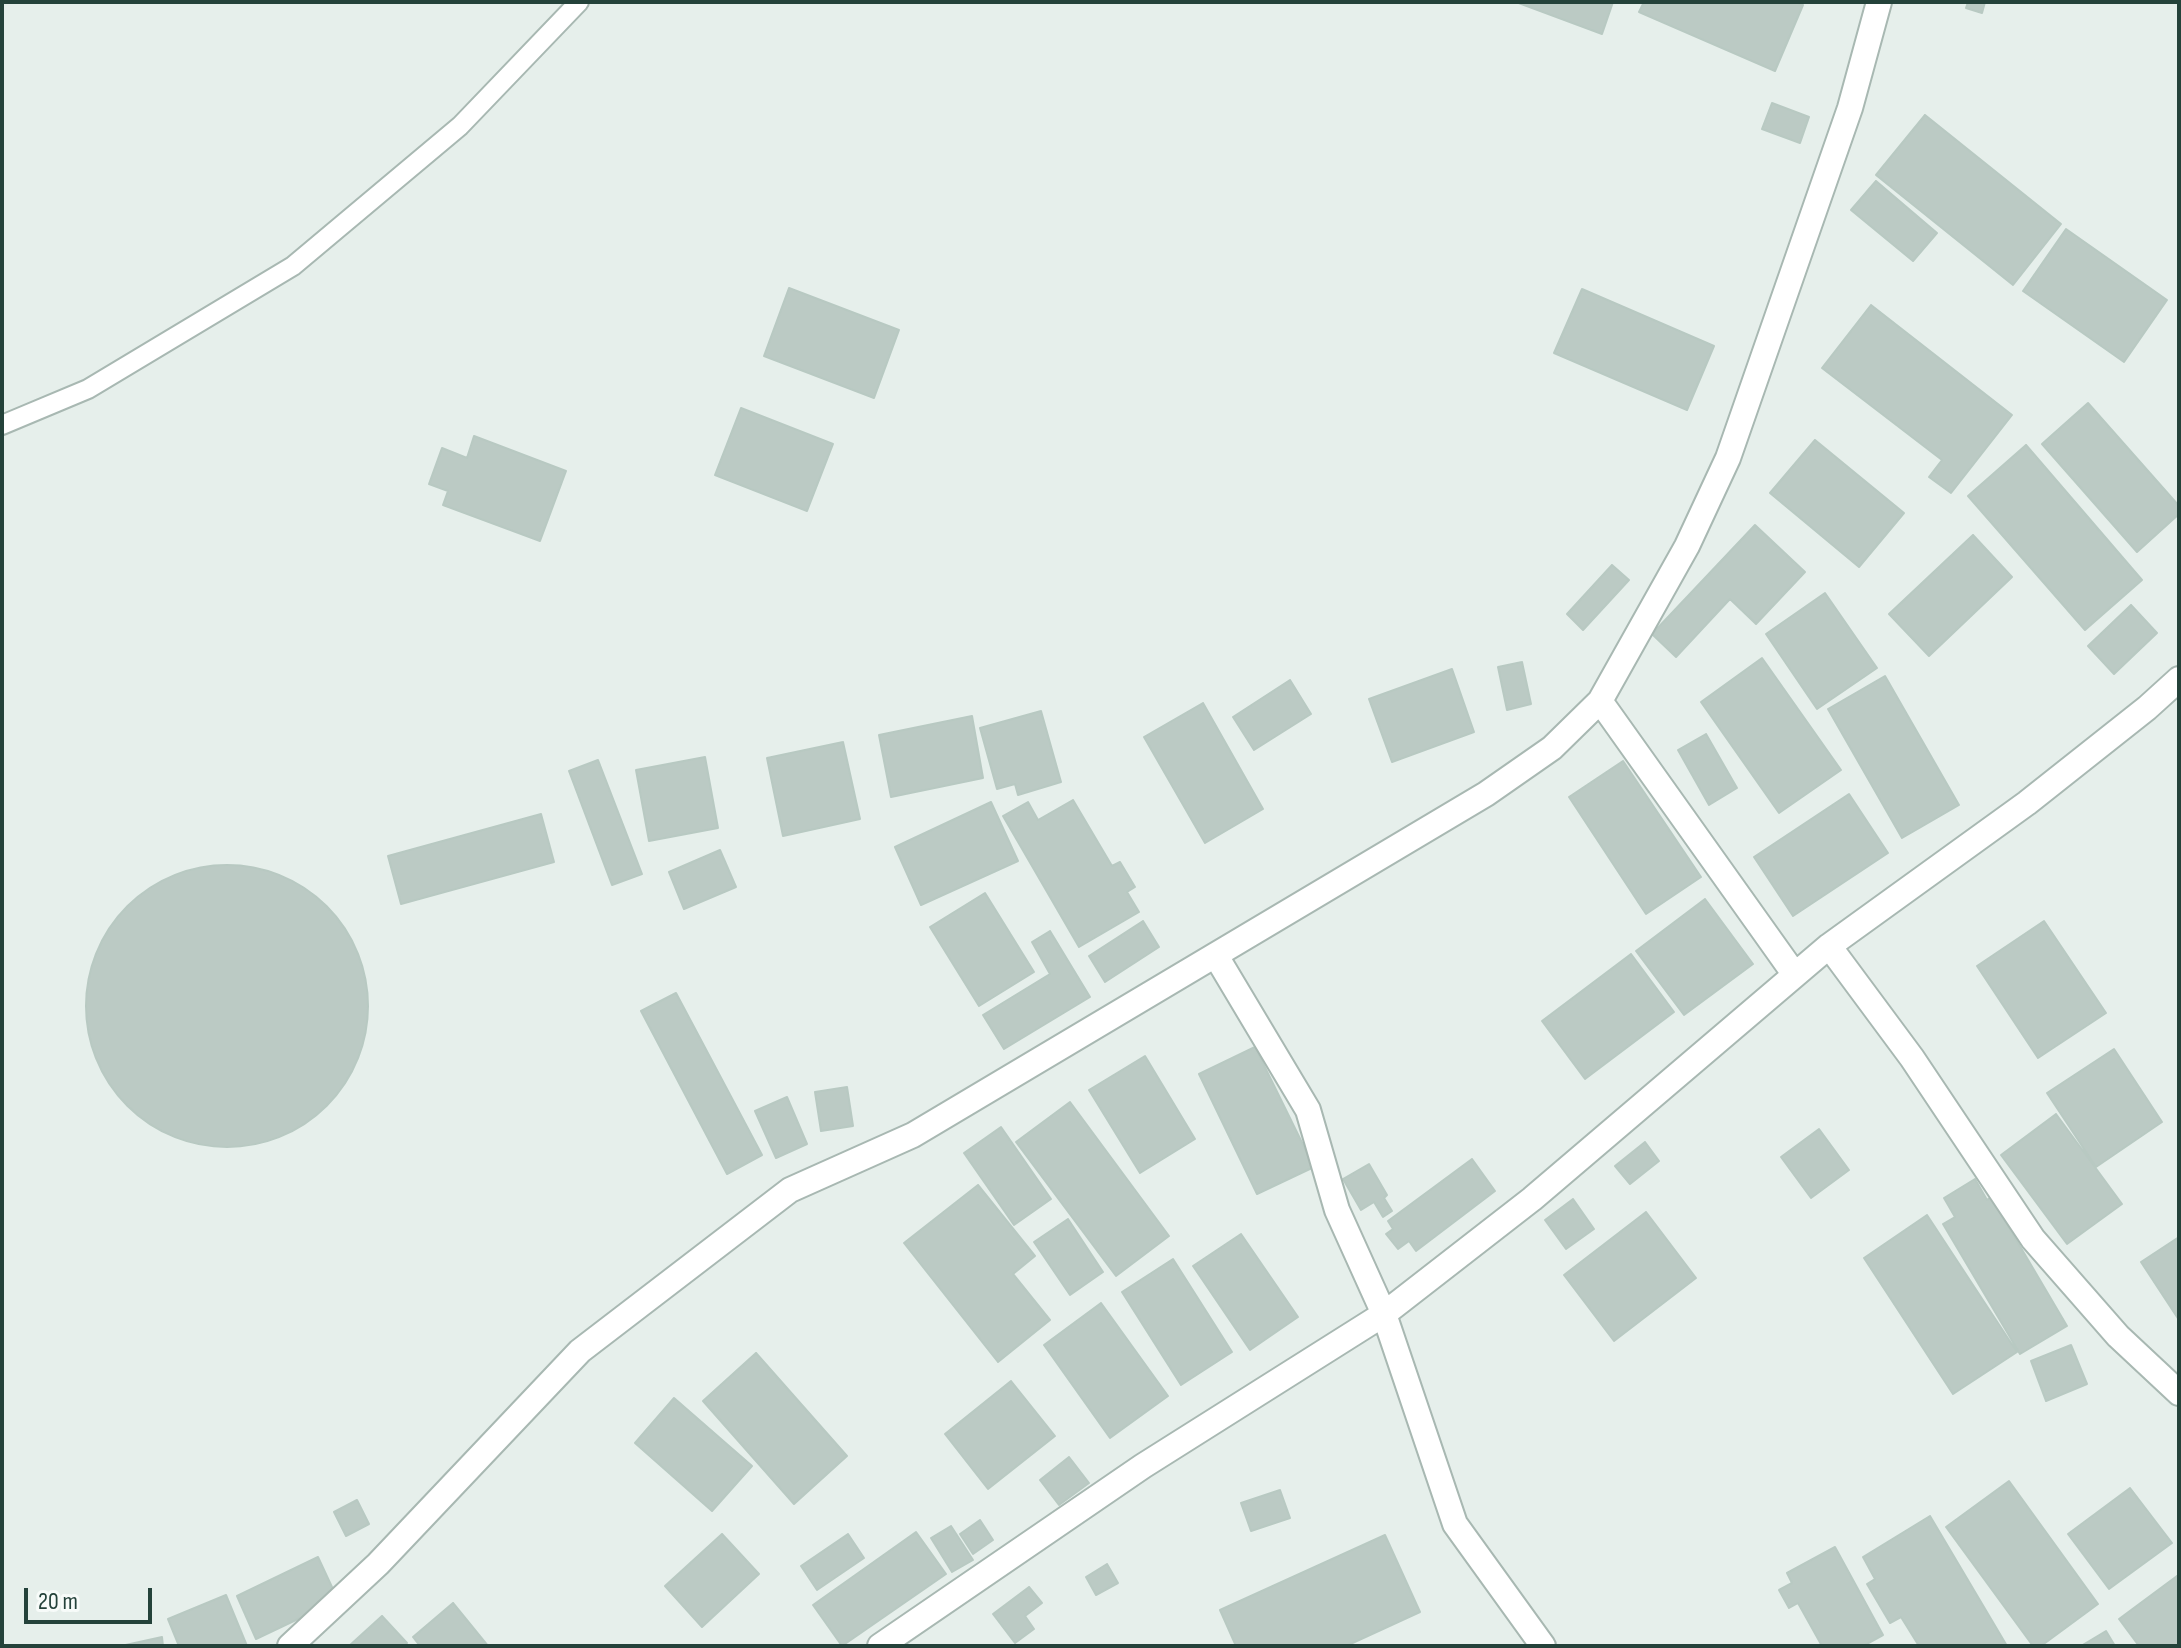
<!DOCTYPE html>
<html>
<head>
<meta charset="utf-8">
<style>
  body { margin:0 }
  #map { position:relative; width:2181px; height:1648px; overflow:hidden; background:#e6efeb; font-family:"Sofia Sans Condensed",sans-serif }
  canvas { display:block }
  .frame { position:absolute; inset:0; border:4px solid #24423a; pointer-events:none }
  .scale { position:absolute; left:24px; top:1588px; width:128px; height:36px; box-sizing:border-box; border:4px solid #24423a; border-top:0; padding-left:10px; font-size:24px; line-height:28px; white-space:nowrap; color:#24423a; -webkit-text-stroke:6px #f7fbf9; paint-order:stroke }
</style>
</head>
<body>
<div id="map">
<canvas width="2181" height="1648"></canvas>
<div class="frame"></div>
<div class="scale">20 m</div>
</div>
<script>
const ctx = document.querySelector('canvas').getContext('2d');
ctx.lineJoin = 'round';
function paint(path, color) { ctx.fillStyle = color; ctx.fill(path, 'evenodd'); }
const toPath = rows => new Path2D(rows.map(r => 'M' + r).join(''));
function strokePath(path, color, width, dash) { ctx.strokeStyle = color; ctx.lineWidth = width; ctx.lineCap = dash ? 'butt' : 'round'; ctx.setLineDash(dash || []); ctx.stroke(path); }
const building = toPath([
  [1516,2,1613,2,1602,34,1516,2],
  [1644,2,1795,2,1803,5,1775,71,1639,12,1644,2],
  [1968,2,1985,2,1982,13,1966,8,1968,2],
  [1772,103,1809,117,1800,143,1762,129,1772,103],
  [1925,115,2061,224,2013,285,1876,175,1925,115],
  [1876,181,1937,233,1913,261,1851,210,1876,181],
  [2066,229,2167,300,2124,362,2023,291,2066,229],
  [789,288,899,330,874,398,764,356,789,288],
  [1582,289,1714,346,1687,410,1554,353,1582,289],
  [1871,305,2012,415,1951,493,1929,477,1942,460,1822,368,1871,305],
  [2088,403,2179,506,2179,514,2137,552,2042,444,2088,403],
  [741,408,833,444,807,511,715,475,741,408],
  [474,436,566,471,540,541,443,505,448,491,429,484,442,448,467,458,474,436],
  [1815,440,1904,513,1859,567,1770,493,1815,440],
  [2026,445,2142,580,2085,630,1968,496,2026,445],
  [1755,525,1805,572,1756,624,1730,599,1676,657,1652,634,1755,525],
  [1973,535,2012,577,1929,656,1889,614,1973,535],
  [1612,565,1629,580,1583,630,1567,614,1612,565],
  [1825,593,1877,668,1817,709,1766,634,1825,593],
  [2131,605,2157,633,2114,674,2088,646,2131,605],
  [1762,658,1841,770,1779,813,1701,702,1762,658],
  [1522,662,1531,704,1507,710,1498,667,1522,662],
  [1452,669,1474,732,1392,762,1369,699,1452,669],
  [1885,676,1959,805,1902,838,1828,709,1885,676],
  [1290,680,1311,714,1254,750,1233,717,1290,680],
  [1203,703,1263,809,1205,843,1144,737,1203,703],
  [1041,711,1061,782,1018,795,1015,784,997,789,980,728,1041,711],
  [972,716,983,778,891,797,879,735,972,716],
  [1706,734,1737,788,1709,805,1678,750,1706,734],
  [843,742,860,819,783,836,767,758,843,742],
  [705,757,718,828,649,841,636,770,705,757],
  [598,760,642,874,612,885,569,771,598,760],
  [1623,761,1701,877,1646,914,1569,797,1623,761],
  [1849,794,1888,853,1793,916,1754,857,1849,794],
  [1073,800,1112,866,1120,862,1135,887,1127,892,1139,912,1079,947,1003,816,1028,802,1038,820,1073,800],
  [991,802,1018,861,921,905,895,847,991,802],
  [541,814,554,862,401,904,388,856,541,814],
  [720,850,736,887,684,909,669,872,720,850],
  '86 1006a141 141 0 1 1 282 0a141 141 0 1 1-282 0Z',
  [985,893,1034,972,979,1006,930,927,985,893],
  [1705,899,1753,964,1684,1015,1636,951,1705,899],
  [1143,921,1159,947,1105,982,1089,956,1143,921],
  [2044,921,2106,1013,2038,1058,1977,966,2044,921],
  [1050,931,1090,997,1004,1049,983,1015,1050,974,1032,942,1050,931],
  [1631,954,1674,1012,1585,1079,1542,1021,1631,954],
  [676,993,762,1155,727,1174,641,1011,676,993],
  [1255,1047,1314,1167,1257,1194,1199,1074,1255,1047],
  [2114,1049,2162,1122,2096,1167,2047,1093,2114,1049],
  [1145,1056,1195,1139,1140,1173,1089,1090,1145,1056],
  [847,1087,853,1126,821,1131,815,1092,847,1087],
  [787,1097,807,1144,776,1158,755,1111,787,1097],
  [1070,1102,1169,1236,1116,1276,1016,1142,1070,1102],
  [2056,1114,2122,1204,2067,1244,2001,1155,2056,1114],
  [1001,1127,1051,1199,1014,1225,964,1153,1001,1127],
  [1819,1129,1849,1170,1811,1198,1781,1157,1819,1129],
  [1645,1142,1659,1161,1630,1184,1615,1166,1645,1142],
  [1472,1159,1495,1191,1416,1251,1409,1241,1398,1249,1386,1234,1393,1229,1388,1221,1472,1159],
  [1369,1164,1387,1195,1384,1198,1392,1211,1383,1217,1374,1202,1361,1210,1343,1179,1369,1164],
  [1975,1179,1987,1200,1991,1197,2067,1326,2020,1354,1943,1224,1955,1217,1944,1198,1975,1179],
  [978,1185,1035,1256,1013,1274,1050,1320,998,1362,904,1243,978,1185],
  [1573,1199,1594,1229,1566,1249,1545,1220,1573,1199],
  [1646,1212,1696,1278,1614,1341,1564,1275,1646,1212],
  [1927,1215,2017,1352,1953,1394,1864,1258,1927,1215],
  [1068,1219,1103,1272,1070,1295,1034,1242,1068,1219],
  [1241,1234,1298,1317,1250,1350,1193,1266,1241,1234],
  [2179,1237,2179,1320,2141,1262,2179,1237],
  [1173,1259,1232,1352,1181,1385,1122,1292,1173,1259],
  [1101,1303,1168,1396,1110,1438,1044,1345,1101,1303],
  [2071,1345,2087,1384,2046,1401,2031,1361,2071,1345],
  [756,1353,847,1456,794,1504,703,1401,756,1353],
  [1011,1381,1055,1436,988,1489,945,1434,1011,1381],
  [674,1398,752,1466,712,1511,635,1443,674,1398],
  [1069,1457,1089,1483,1059,1505,1040,1480,1069,1457],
  [2009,1481,2098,1604,2041,1646,2033,1646,1946,1527,2009,1481],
  [2130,1488,2172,1543,2109,1589,2068,1534,2130,1488],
  [1280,1490,1290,1518,1251,1531,1241,1503,1280,1490],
  [357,1500,369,1524,346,1536,334,1512,357,1500],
  [1930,1516,2007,1646,1919,1646,1901,1617,1890,1623,1867,1584,1875,1579,1863,1557,1930,1516],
  [980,1520,993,1540,973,1554,960,1534,980,1520],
  [951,1526,973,1560,952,1572,931,1538,951,1526],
  [916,1532,946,1574,842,1646,813,1605,916,1532],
  [722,1534,759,1574,702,1627,665,1586,722,1534],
  [848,1534,864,1558,817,1590,801,1566,848,1534],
  [1385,1535,1420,1612,1346,1646,1236,1646,1220,1610,1385,1535],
  [1835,1547,1883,1635,1863,1646,1822,1646,1798,1603,1789,1608,1779,1590,1792,1583,1787,1573,1835,1547],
  [318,1557,338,1600,256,1639,237,1596,318,1557],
  [1107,1564,1118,1583,1096,1595,1086,1577,1107,1564],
  [2177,1576,2179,1646,2139,1646,2119,1619,2177,1576],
  [1029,1587,1042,1603,1025,1616,1034,1629,1015,1643,993,1614,1029,1587],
  [226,1595,247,1646,179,1646,168,1619,226,1595],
  [453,1603,488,1646,420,1646,413,1637,453,1603],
  [382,1616,407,1643,405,1646,349,1646,382,1616],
  [2106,1631,2115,1646,2081,1646,2106,1631],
  [162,1637,163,1646,121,1646,162,1637]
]);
const service = toPath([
  [2,425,88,389,293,266,460,126,579,2]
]);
const minor = toPath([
  [1600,701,1795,975],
  [1829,946,1912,1058,2033,1239,2118,1336,2179,1393],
  [1216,956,1308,1110,1337,1210,1384,1314,1455,1524,1543,1646],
  [290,1646,378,1564,580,1351,790,1190,913,1135,1486,794,1552,748,1600,701,1687,546,1728,458,1850,108,1879,2],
  [880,1646,1143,1466,1384,1314,1532,1199,1829,946,2027,803,2147,708,2179,679]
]);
paint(building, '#bbcac4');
strokePath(building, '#b8c9c2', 2);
strokePath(service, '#a8b8b2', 22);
strokePath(minor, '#a8b8b2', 28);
strokePath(service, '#fff', 18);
strokePath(minor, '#fff', 24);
</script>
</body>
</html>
